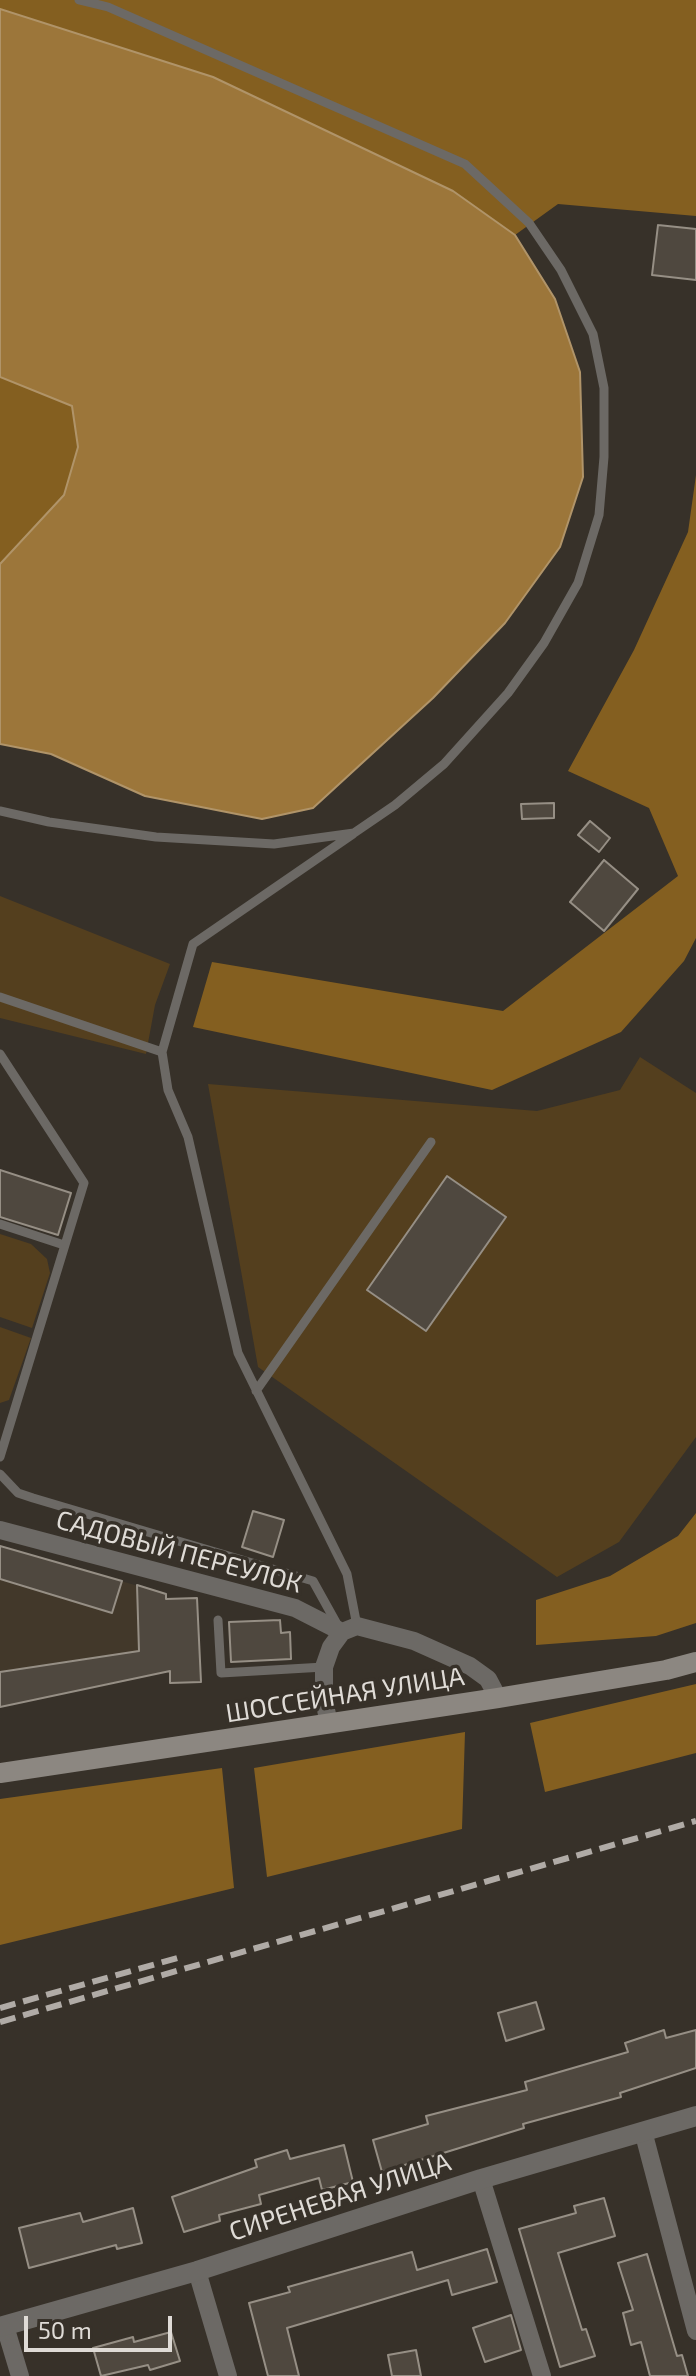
<!DOCTYPE html>
<html>
<head>
<meta charset="utf-8">
<style>
  body { margin:0 }
  #map { position:relative; width:696px; height:2376px; overflow:hidden; background:#373129; font-family:"Exo 2",sans-serif }
  canvas { display:block }
  .scale { position:absolute; left:24px; top:2316px; width:148px; height:36px; box-sizing:border-box; border:4px solid #dfdbd6; border-top:0; padding-left:10px; font-size:24px; line-height:28px; white-space:nowrap; color:#dfdbd6; -webkit-text-stroke:6px #373129; paint-order:stroke }
</style>
</head>
<body>
<div id="map">
<canvas width="696" height="2376"></canvas>
<div class="scale">50 m</div>
</div>
<script>
const ctx = document.querySelector('canvas').getContext('2d');
ctx.lineJoin = 'round';
function paint(path, color) { ctx.fillStyle = color; ctx.fill(path, 'evenodd'); }
const toPath = rows => new Path2D(rows.map(r => 'M' + r).join(''));
function strokePath(path, color, width, dash) { ctx.strokeStyle = color; ctx.lineWidth = width; ctx.lineCap = dash ? 'butt' : 'round'; ctx.setLineDash(dash || []); ctx.stroke(path); }
function label(font, color, halo, rows, align = 'center') {
  ctx.font = font + ' "Exo 2",sans-serif'; ctx.lineWidth = 7; ctx.setLineDash([]); ctx.textBaseline = 'middle'; ctx.strokeStyle = halo; ctx.fillStyle = color; for (const [text, x, y, turn = 0] of rows) {
    ctx.save(); ctx.translate(x, y); ctx.rotate((+turn || 0) * Math.PI / 180); ctx.textAlign = isNaN(turn) ? turn : align; if (halo) ctx.strokeText(text, 0, 0); ctx.fillText(text, 0, 0); ctx.restore();
  }
}
const built = toPath([
  [0,1546,166,1594,170,1671,0,1707]
]);
const green = toPath([
  [0,896,170,964,155,1005,146,1054,0,1018],
  [640,1057,696,1093,696,1437,619,1542,557,1577,258,1367,208,1084,537,1111,620,1090],
  [0,1234,31,1244,47,1259,50,1273,32,1328,0,1317],
  [0,1327,31,1338,9,1400,0,1403]
]);
const forest = toPath([
  [0,0,696,0,696,216,558,204,515,235,453,191,213,77,0,9],
  [0,377,72,406,78,447,64,495,0,564],
  [696,475,696,938,684,961,621,1032,492,1090,193,1027,212,962,503,1011,678,876,649,808,568,771,634,650,688,532],
  [696,1513,696,1623,656,1636,536,1645,536,1600,610,1576,678,1536],
  [696,1684,696,1753,545,1792,530,1723],
  [465,1732,462,1829,267,1877,254,1768],
  [222,1768,234,1888,0,1945,0,1799]
]);
const water = toPath([
  [0,9,213,77,453,191,515,235,555,299,580,372,583,477,560,547,505,623,433,698,313,808,262,819,145,796,51,754,0,744,0,564,64,495,78,447,72,406,0,377,0,9]
]);
const building = toPath([
  [658,225,696,229,696,280,652,275,658,225],
  [554,803,554,818,522,819,521,804,554,803],
  [590,821,610,838,599,852,578,835,590,821],
  [604,860,638,889,604,931,570,902,604,860],
  [0,1170,71,1193,58,1235,0,1217,0,1170],
  [447,1176,506,1217,426,1331,367,1290,447,1176],
  [253,1511,284,1520,273,1557,242,1547,253,1511],
  [0,1546,122,1581,112,1613,0,1579,0,1546],
  [137,1585,166,1594,166,1599,197,1598,201,1682,170,1683,170,1671,0,1707,0,1672,139,1651,137,1585],
  [280,1620,281,1633,290,1632,291,1659,231,1662,229,1622,280,1620],
  [536,2002,544,2029,506,2041,498,2013,536,2002],
  [664,2030,666,2038,696,2030,696,2068,620,2093,621,2097,523,2124,524,2128,382,2172,373,2140,428,2124,426,2116,527,2090,525,2082,628,2052,625,2043,664,2030],
  [344,2145,353,2182,322,2190,319,2178,259,2195,261,2204,219,2215,220,2221,184,2232,172,2197,257,2167,255,2160,287,2150,290,2159,344,2145],
  [604,2198,615,2236,558,2253,582,2330,586,2329,595,2356,560,2367,519,2229,576,2213,574,2206,604,2198],
  [133,2208,142,2243,117,2249,116,2245,29,2268,19,2228,80,2213,83,2222,133,2208],
  [487,2249,497,2282,452,2295,448,2280,287,2328,299,2376,268,2376,249,2303,290,2292,288,2287,412,2252,417,2270,487,2249],
  [647,2254,677,2356,682,2355,688,2376,650,2376,641,2342,631,2345,623,2313,633,2310,618,2263,647,2254],
  [511,2315,521,2350,485,2362,473,2328,511,2315],
  [171,2332,180,2361,150,2370,148,2365,101,2376,93,2348,133,2337,134,2342,171,2332],
  [416,2350,421,2376,392,2376,388,2355,416,2350]
]);
const service = toPath([
  [0,811,49,822,156,837,274,844,354,833,395,805,444,764,508,693,544,643,578,583,599,515,604,457,604,388,593,334,561,270,529,223,465,164,108,7,79,0],
  [353,834,193,944,162,1052,168,1090,188,1137,238,1353,347,1574,357,1626],
  [0,997,162,1052],
  [0,1054,84,1183,0,1457],
  [0,1224,64,1245],
  [256,1391,431,1142],
  [0,1474,18,1493,33,1498,313,1581,338,1626],
  [218,1620,221,1673,324,1667]
]);
const minor = toPath([
  [0,1530,295,1608,342,1632],
  [329,1724,324,1700,324,1667,331,1647,342,1632,357,1626,414,1641,470,1666,488,1679,498,1698],
  [643,2131,696,2331],
  [481,2179,542,2376],
  [197,2271,228,2376],
  [5,2326,20,2376]
]);
const tertiary = toPath([
  [0,2327,197,2271,481,2179,696,2116]
]);
const secondary = toPath([
  [0,1773,498,1698,666,1670,696,1662]
]);
const rail = toPath([
  [0,2008,181,1957],
  [0,2022,696,1821]
]);
const streetNames = [
  ["САДОВЫЙ ПЕРЕУЛОК",179,1552,15],
  ["ШОССЕЙНАЯ УЛИЦА",345,1695,-9],
  ["СИРЕНЕВАЯ УЛИЦА",340,2197,-18]
];
paint(built, '#42382a');
paint(green, '#543f1e');
paint(forest, '#845f20');
paint(water, '#9c763a');
strokePath(water, '#b09469', 2);
paint(building, '#4f483f');
strokePath(building, '#968f85', 2);
strokePath(service, '#6c6965', 9);
strokePath(minor, '#6c6965', 18);
strokePath(tertiary, '#6c6965', 20);
strokePath(secondary, '#8c8781', 20);
strokePath(rail, '#b0aba6', 6, [16, 8]);
label('26px', '#dfdbd6', '#373129', streetNames);
</script>
</body>
</html>
